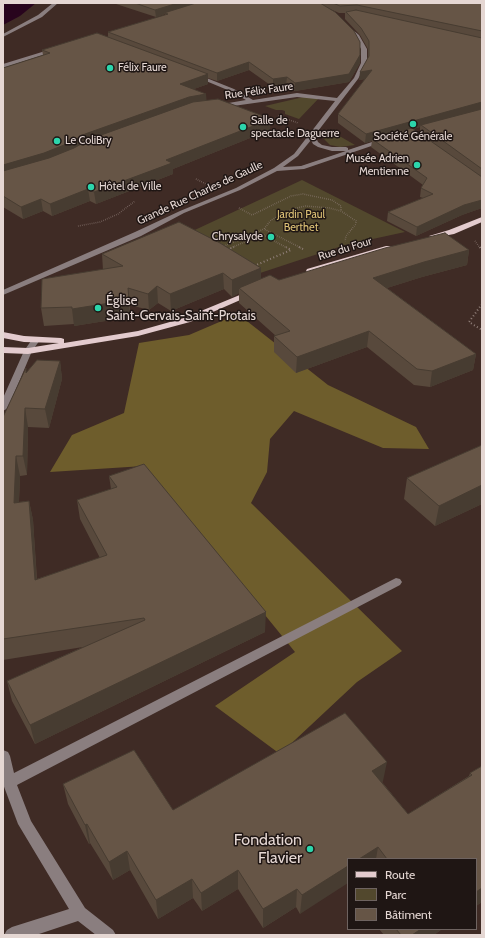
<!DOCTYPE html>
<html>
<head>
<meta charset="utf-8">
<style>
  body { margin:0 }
  #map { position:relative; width:485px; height:938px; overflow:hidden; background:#3f2b25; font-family:Cabin,sans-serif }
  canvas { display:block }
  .frame { position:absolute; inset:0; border:4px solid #e5d7d3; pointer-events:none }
  .legend { position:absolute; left:347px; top:858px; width:130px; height:72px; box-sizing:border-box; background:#1f1614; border:1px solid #6e6360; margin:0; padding:5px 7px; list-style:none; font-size:12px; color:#e5d7d3 }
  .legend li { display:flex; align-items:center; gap:8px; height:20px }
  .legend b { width:20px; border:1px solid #6e6360 }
</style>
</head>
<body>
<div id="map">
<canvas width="485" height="938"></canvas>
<div class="frame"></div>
<ul class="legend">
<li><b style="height:5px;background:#e3cbce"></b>Route</li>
<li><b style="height:11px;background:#52482d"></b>Parc</li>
<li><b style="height:11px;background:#665546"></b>Bâtiment</li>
</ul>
</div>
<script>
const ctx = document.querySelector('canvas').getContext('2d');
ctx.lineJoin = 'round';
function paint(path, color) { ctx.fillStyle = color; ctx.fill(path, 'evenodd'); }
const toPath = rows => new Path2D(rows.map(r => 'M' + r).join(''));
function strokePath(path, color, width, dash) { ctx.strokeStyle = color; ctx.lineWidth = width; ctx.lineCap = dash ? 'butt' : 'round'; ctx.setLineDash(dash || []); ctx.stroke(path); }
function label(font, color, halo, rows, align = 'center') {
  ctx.font = font + ' Cabin,sans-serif'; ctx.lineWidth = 3; ctx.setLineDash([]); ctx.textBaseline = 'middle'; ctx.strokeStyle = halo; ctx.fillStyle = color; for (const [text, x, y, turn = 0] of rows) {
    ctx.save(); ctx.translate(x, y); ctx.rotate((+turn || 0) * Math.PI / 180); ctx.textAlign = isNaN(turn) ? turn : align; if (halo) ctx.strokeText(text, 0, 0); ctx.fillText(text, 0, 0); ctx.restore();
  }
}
const green = toPath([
  [312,95,320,97,299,119,285,114,285,111,282,110,276,110,265,106],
  [326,130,329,130,355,145,340,147,330,145,323,138],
  [302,180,405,232,345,245,251,276,184,235]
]);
const forest = toPath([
  [238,314,328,385,416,427,429,449,383,448,294,411,270,439,267,472,251,503,402,651,357,682,280,754,215,706,295,652,144,466,50,472,72,435,124,413,139,343,189,335]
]);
const water = toPath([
  [3,3,36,3,20,16,3,25]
]);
const pathFar1 = toPath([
  [278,116,298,123],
  [196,179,206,184],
  [239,208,252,215,291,196,303,194,332,200,341,206,341,211],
  [78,226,100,222,118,214,135,201],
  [475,241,480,248],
  [222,247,264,229],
  [231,248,262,234,287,248],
  [301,248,264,229,271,220,293,209,305,206,329,208,341,211,356,221,356,224,346,236,345,241]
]);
const path = toPath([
  [299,247,303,249],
  [480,247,482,250],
  [227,250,234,247],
  [254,266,291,250,286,247],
  [482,304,469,322,482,330]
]);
const minor = toPath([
  [53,3,58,3,42,17,3,37,3,34,38,15,53,3],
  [347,25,359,35,367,49,367,63,358,79,315,135,318,142,322,145,332,147,346,147,348,148,348,150,384,138,387,140,386,141,304,169,277,171,240,190,184,213,141,236,3,295,3,290,135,232,180,211,236,188,274,168,294,154,335,101,297,97,219,108,217,107,217,105,246,100,230,91,194,76,199,75,234,89,253,100,297,93,337,98,354,78,361,63,361,49,355,37,345,26,347,25],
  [311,140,313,144,318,147,332,151,346,151,301,166,283,167,298,156,311,140],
  [55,48,58,50,57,51,3,68,3,64,55,48],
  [36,337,40,340,32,351,8,408,3,411,3,398,24,351,33,338,36,337],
  [396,578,400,579,402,582,400,585,17,785,31,821,85,908,113,930,116,935,96,935,78,921,36,935,4,935,7,930,12,927,69,909,18,824,3,784,3,750,8,752,10,756,14,773,396,578]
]);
const major = toPath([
  [482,217,482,222,454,234,433,238,429,236,449,230,482,217],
  [386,246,392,246,393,248,313,273,307,273,306,271,307,269,386,246],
  [247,292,250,292,254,294,190,322,138,336,28,354,3,353,3,347,28,348,59,343,24,342,3,338,3,332,24,336,61,338,64,339,64,343,138,331,184,318,247,292]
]);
const wall = toPath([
  [113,3,482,3,482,208,462,215,416,236,387,221,388,212,423,198,420,197,421,188,423,185,371,147,372,141,365,143,338,123,338,114,365,79,359,80,368,57,368,49,360,35,345,19,345,13,339,13,328,8,360,63,349,82,295,91,286,85,273,87,249,70,217,81,208,78,208,84,194,89,207,101,270,130,173,169,173,174,96,204,90,201,52,216,43,211,23,219,3,207,3,68,43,55,42,50,108,37,108,32,165,15,165,14,156,17],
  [420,127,420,134,413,129],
  [469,250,467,265,422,277,387,288,476,354,473,370,430,387,414,385,367,347,296,373,274,352,274,336,276,336,239,303,239,293,232,297,224,289,171,311,158,303,149,310,130,305,130,317,74,326,74,324,44,326,41,308,103,270,102,254,261,268,261,279,279,280],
  [60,361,62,379,49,428,28,427,27,475,20,476,19,502,29,501,33,520,37,579,100,558,80,519,77,500,111,489,109,476,265,632,35,744,12,701,7,681,83,647,3,660,3,417,26,372],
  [482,445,482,504,435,526,404,499,407,478],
  [482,766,482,902,476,906,476,859,348,859,300,914,296,907,263,928,238,889,202,911,193,898,158,919,130,870,113,880,90,843,89,844,68,804,63,784,173,810,383,781,382,782,408,814,469,776,470,773],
  [379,929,442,929,434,935,384,935]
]);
const shadedWall = toPath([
  [178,3,202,3,164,13,165,14,156,17,155,10],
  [360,55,360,63,349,82,295,91,295,83],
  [249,62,249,70,217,81,217,73],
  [372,70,372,78,359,80,360,72],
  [208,74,208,84,180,94,180,84],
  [287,77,286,85,273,87,273,79],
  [206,94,207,105,3,177,3,165,85,134,189,97],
  [482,102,482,110,421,125,420,127,374,140,372,139,372,141,365,143,366,134],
  [271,119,270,130,173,169,173,174,96,204,94,192,166,160],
  [88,189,90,201,52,216,50,204],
  [41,199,43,211,23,219,21,207],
  [482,200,482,208,462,215,416,236,417,227,464,205],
  [469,250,467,265,422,277,371,293,373,278,424,262],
  [261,268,261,284,239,288,239,293,232,297,232,280],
  [223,273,224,289,171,311,170,294],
  [157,286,158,303,149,310,148,294],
  [128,288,130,317,74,326,72,309],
  [369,331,367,347,296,373,297,357],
  [476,354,473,370,430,387,432,371],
  [60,361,62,379,49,428,45,409],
  [25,408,28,427,27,475,23,456],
  [16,456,20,476,18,522,14,503],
  [482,485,482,504,435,526,439,506],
  [29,501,33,520,38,600,35,580],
  [266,612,265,632,35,744,30,725],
  [387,762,383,781,369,790,372,771],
  [87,824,90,843,89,844,85,825],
  [378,847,376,859,359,859],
  [127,851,130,870,113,880,109,862],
  [348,866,348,883,300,914,302,895],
  [238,870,238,889,202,911,201,893],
  [192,879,193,898,158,919,156,900],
  [482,888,482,902,476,906,476,892],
  [297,889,296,907,263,928,263,909],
  [421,929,442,929,434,935,412,935]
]);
const building = toPath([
  [135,3,178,3,155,10,135,3],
  [196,3,320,3,335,12,354,31,360,42,360,55,349,74,295,83,287,77,273,79,249,62,217,73,108,32,168,14,164,13,196,3],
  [333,3,482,3,482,31,357,5,340,6,333,3],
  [356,10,482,38,482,102,366,134,338,114,372,70,360,72,369,56,369,41,361,28,346,12,356,10],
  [97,33,208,74,180,84,206,94,189,97,85,134,69,143,44,153,3,165,3,68,50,53,42,50,97,33],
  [218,99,271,119,166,160,172,163,94,192,88,189,50,204,41,199,21,207,3,196,3,171,49,158,74,148,90,139,193,102,218,99],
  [482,109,482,169,421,125,482,109],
  [412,128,482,177,482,200,464,205,417,227,388,212,433,194,421,188,427,178,372,139,412,128],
  [179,222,220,243,261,268,232,280,223,273,170,294,157,286,148,294,128,288,129,300,72,309,72,307,41,308,42,279,123,266,102,254,179,222],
  [445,233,469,250,424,262,373,278,476,354,432,371,417,369,369,331,297,357,274,336,290,331,239,288,270,275,279,280,385,248,445,233],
  [37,360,60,361,45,409,25,408,23,456,16,456,14,503,29,501,35,580,107,555,77,500,117,487,109,476,144,464,266,612,30,725,7,681,145,620,144,618,3,639,3,417,26,368,26,373,37,360],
  [482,445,482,485,439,506,407,478,482,445],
  [345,713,387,762,372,771,408,814,472,775,470,773,482,766,482,888,476,892,476,859,387,859,378,847,359,859,348,859,348,866,302,895,297,889,263,909,238,870,201,893,192,879,156,900,127,851,109,862,87,824,85,825,63,784,134,750,173,810,345,713],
  [396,929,421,929,412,935,401,935,396,929]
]);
const markers = [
  [110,68,4,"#2cd5ab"],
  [413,124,4,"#2cd5ab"],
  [243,127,4,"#2cd5ab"],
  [57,141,4,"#2cd5ab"],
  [417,165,4,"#2cd5ab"],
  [91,187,4,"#2cd5ab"],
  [271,237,4,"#2cd5ab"],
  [98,308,4,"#2cd5ab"],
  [310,849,4,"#2cd5ab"]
];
const farPoinames = [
  ["Félix Faure",118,68],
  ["Salle de",251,121],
  ["spectacle Daguerre",251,134],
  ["Société Générale",413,137,"center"],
  ["Le ColiBry",65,141],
  ["Musée Adrien",409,159,"right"],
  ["Mentienne",409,172,"right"],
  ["Hôtel de Ville",99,187],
  ["Chrysalyde",263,237,"right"]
];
const farStreetnames = [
  ["Rue Félix Faure",259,91,-8],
  ["Grande Rue Charles de Gaulle",200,193,-25],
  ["Rue du Four",345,249,-17]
];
const farParknames = [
  ["Jardin Paul",301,215],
  ["Berthet",301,228]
];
const poiNames = [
  ["Église",106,301],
  ["Saint-Gervais-Saint-Protais",106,316]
];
const nearPoinames = [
  ["Fondation",302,840],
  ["Flavier",302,858]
];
paint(green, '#52482d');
paint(forest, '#6e5d2c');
paint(water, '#28041d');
strokePath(pathFar1, '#907f79', 1.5, [0.5, 1.5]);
strokePath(path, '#907f79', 2, [1, 2.5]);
paint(minor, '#8a7e7f');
paint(major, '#e3cbce');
paint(wall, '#58493c');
paint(shadedWall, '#473c31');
paint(building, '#665546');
strokePath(building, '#473c31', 1);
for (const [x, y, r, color] of markers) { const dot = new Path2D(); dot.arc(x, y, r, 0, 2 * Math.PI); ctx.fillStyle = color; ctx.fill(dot); strokePath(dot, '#1f1614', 1.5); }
label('11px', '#e5d7d3', '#1f1614', farPoinames, 'left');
label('11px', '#e5d7d3', '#1f1614', farStreetnames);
label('11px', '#dec276', '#1f1614', farParknames);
label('13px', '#e5d7d3', '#1f1614', poiNames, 'left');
label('16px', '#e5d7d3', '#1f1614', nearPoinames, 'right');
</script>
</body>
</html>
